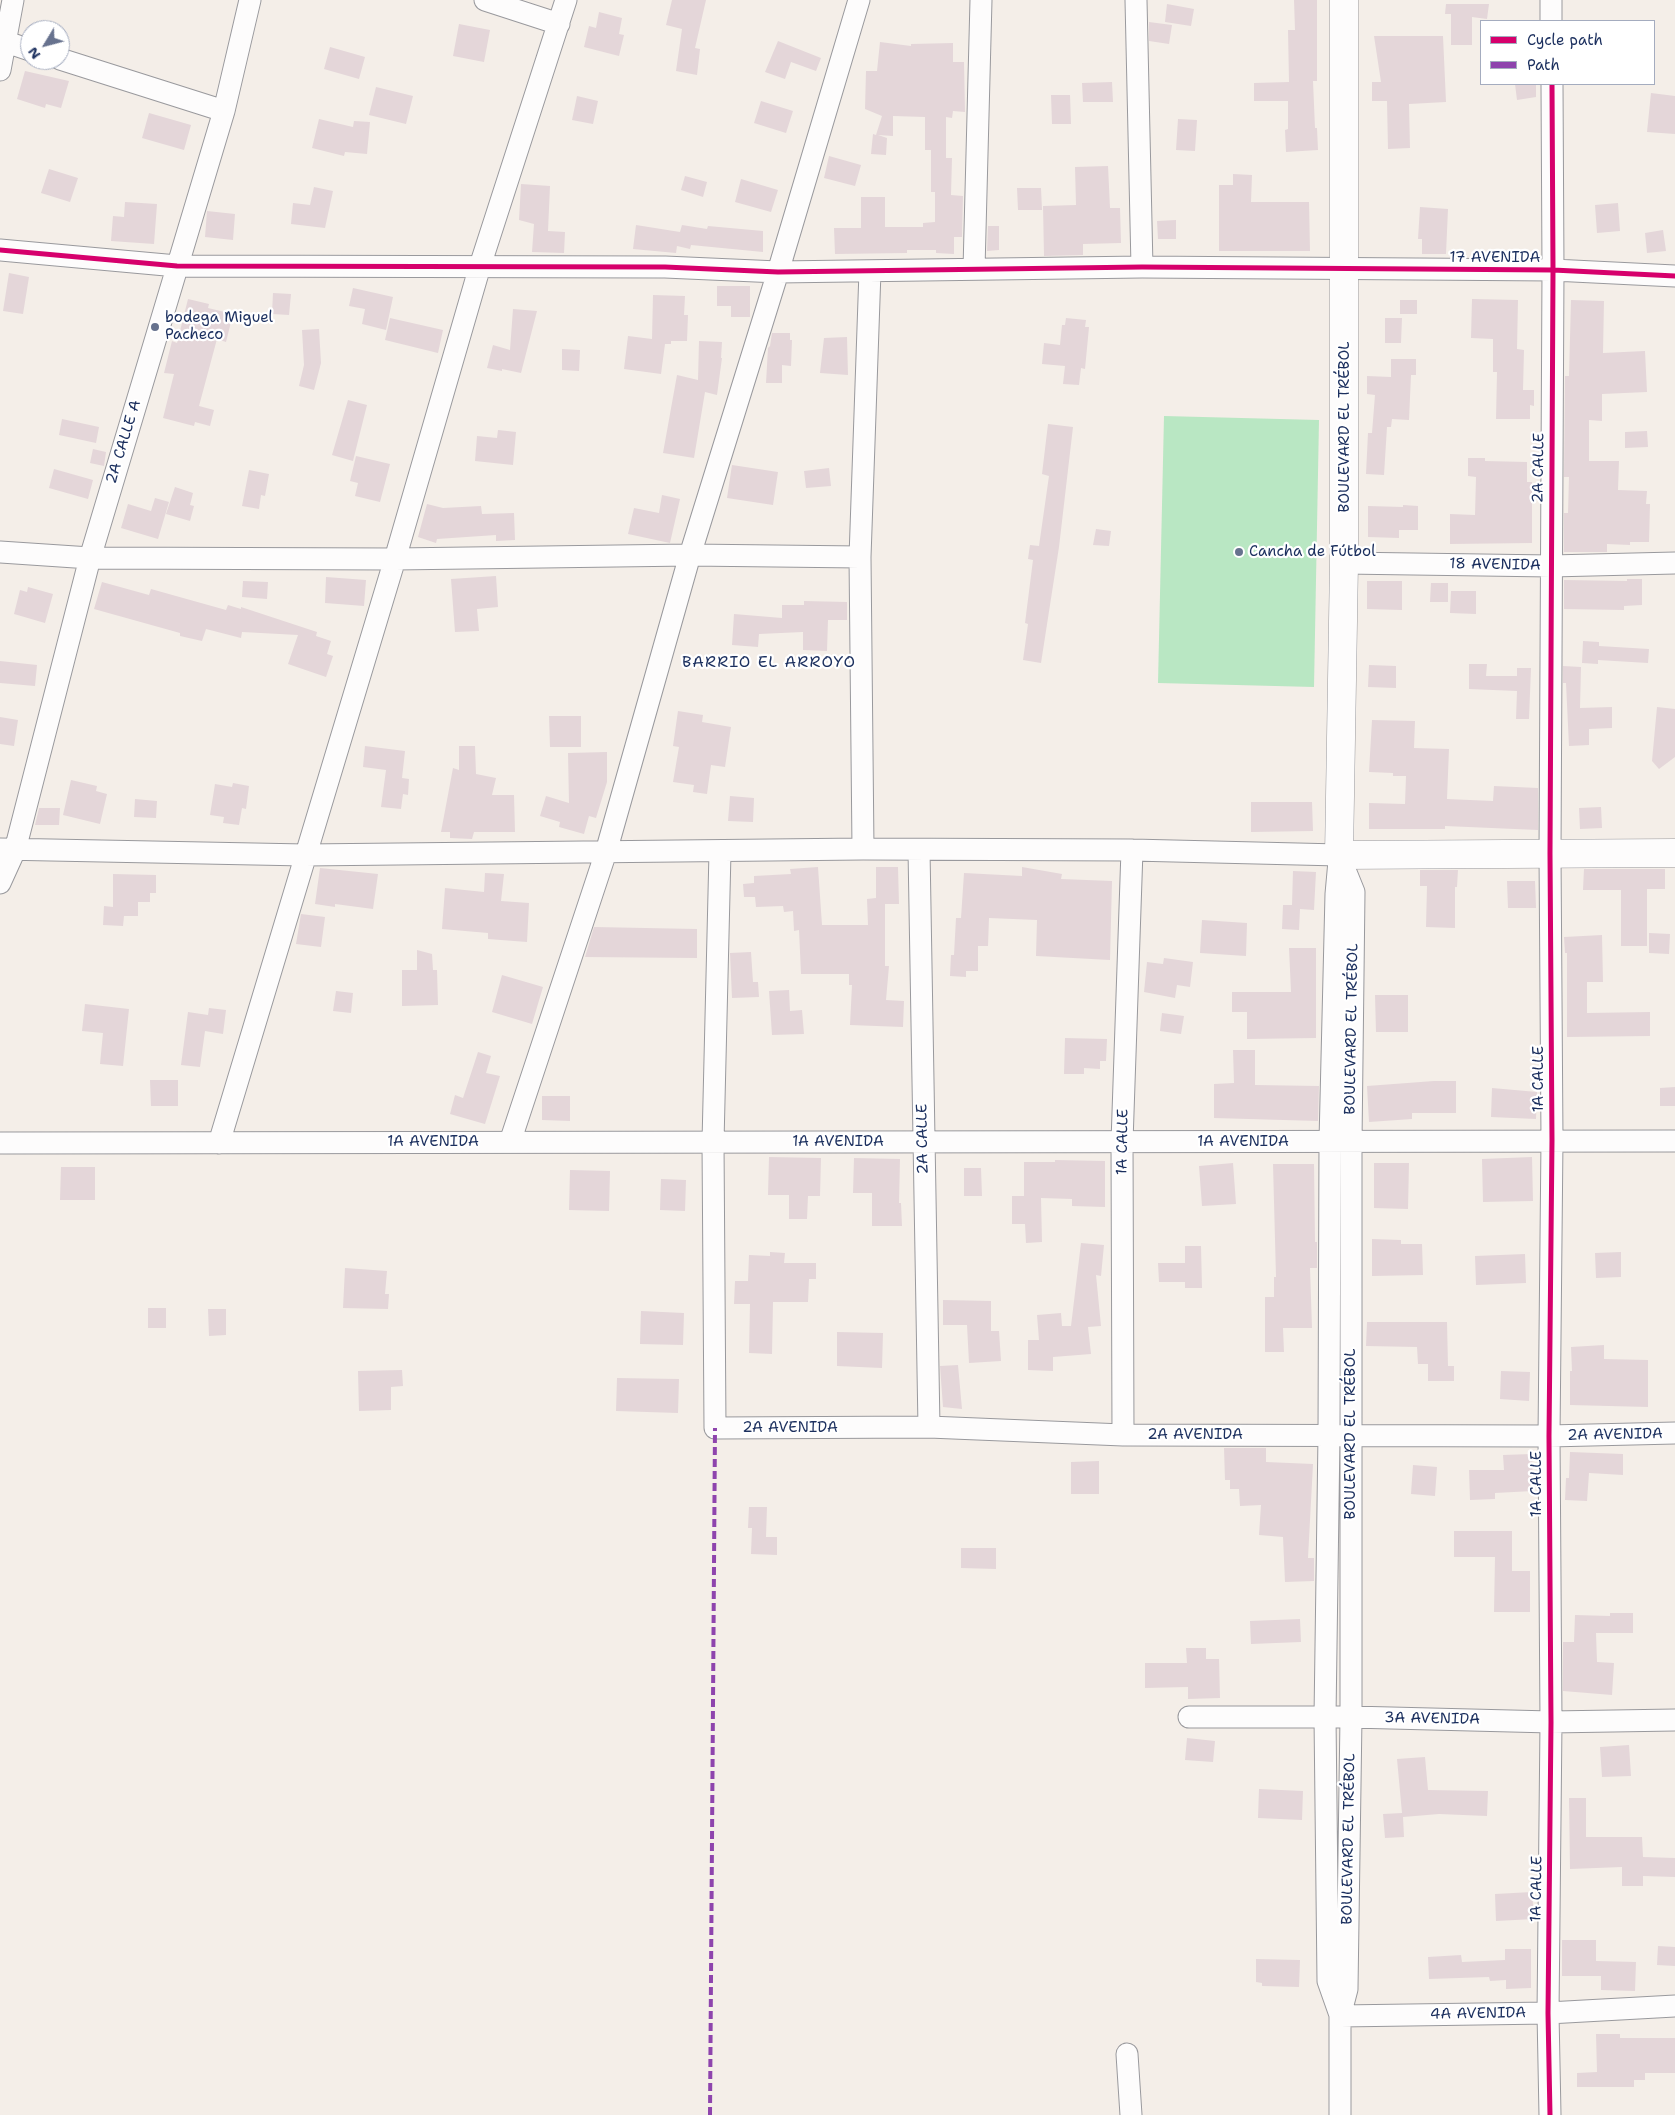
<!DOCTYPE html>
<html>
<head>
<meta charset="utf-8">
<style>
  body { margin:0 }
  #map { position:relative; width:1675px; height:2115px; overflow:hidden; background:#f4eee8; font-family:"Shantell Sans",sans-serif }
  canvas { display:block }
  .legend { position:absolute; left:1480px; top:20px; width:175px; height:65px; box-sizing:border-box; background:#fff; border:1px solid #a4acbf; margin:0; padding:6px 9px; list-style:none; font-size:15px; color:#1b2f5e }
  .legend li { display:flex; align-items:center; gap:10px; height:25px }
  .legend b { width:25px; border:1px solid #a4acbf }
  .north { position:absolute; left:20px; top:20px; width:50px; height:50px; box-sizing:border-box; background:#fff; border:1px solid #a4acbf; border-radius:50%; rotate:233deg; font-size:14px; font-weight:700; line-height:20px; text-align:center; color:#1b2f5e }
  .north::after { content:''; display:block; margin:auto; width:18px; height:22px; background:#67728e; clip-path:polygon(50% 0,100% 100%,50% 72%,0 100%) }
</style>
</head>
<body>
<div id="map">
<canvas width="1675" height="2115"></canvas>
<ul class="legend">
<li><b style="height:6px;background:#d6006c"></b>Cycle path</li>
<li><b style="height:6px;background:#8e44ad"></b>Path</li>
</ul>
<div class="north">N</div>
</div>
<script>
const ctx = document.querySelector('canvas').getContext('2d');
ctx.lineJoin = 'round';
function paint(path, color) { ctx.fillStyle = color; ctx.fill(path, 'evenodd'); }
const toPath = rows => new Path2D(rows.map(r => 'M' + r).join(''));
function strokePath(path, color, width, dash) { ctx.strokeStyle = color; ctx.lineWidth = width; ctx.lineCap = dash ? 'butt' : 'round'; ctx.setLineDash(dash || []); ctx.stroke(path); }
function label(font, color, halo, rows, align = 'center') {
  ctx.font = font + ' "Shantell Sans",sans-serif'; ctx.lineWidth = 4.5; ctx.setLineDash([]); ctx.textBaseline = 'middle'; ctx.strokeStyle = halo; ctx.fillStyle = color; for (const [text, x, y, turn = 0] of rows) {
    ctx.save(); ctx.translate(x, y); ctx.rotate((+turn || 0) * Math.PI / 180); ctx.textAlign = isNaN(turn) ? turn : align; if (halo) ctx.strokeText(text, 0, 0); ctx.fillText(text, 0, 0); ctx.restore();
  }
}
const green = toPath([
  [1164,416,1319,420,1314,687,1158,683]
]);
const building = toPath([
  [672,0,706,0,695,48,700,49,697,75,676,71,682,29,666,25],
  [1294,0,1317,0,1317,81,1313,81,1315,128,1317,128,1318,150,1286,152,1285,130,1288,129,1288,101,1254,101,1254,83,1289,82,1288,30,1295,30],
  [1167,4,1194,9,1191,26,1165,22],
  [1446,4,1489,4,1487,19,1472,17,1472,45,1451,45,1451,14,1445,14],
  [599,12,622,18,619,34,624,35,619,56,584,47,589,26,596,28],
  [1149,22,1172,25,1169,44,1149,41],
  [459,24,490,30,484,62,453,56],
  [1374,36,1443,36,1446,102,1409,104,1410,148,1388,149,1387,101,1372,101,1372,82,1381,82],
  [778,41,821,58,816,71,791,62,785,79,765,72],
  [880,42,911,46,911,44,953,43,953,62,964,62,965,112,953,111,952,118,946,117,946,158,952,158,951,195,963,196,962,237,954,237,954,254,936,253,936,250,907,250,907,253,835,254,834,228,861,228,861,197,885,197,885,227,923,227,923,223,935,222,935,192,931,192,931,150,925,150,925,117,893,116,893,136,878,135,887,138,886,155,871,154,873,134,876,135,882,116,865,109,866,71,877,71],
  [330,47,365,57,359,79,324,69],
  [25,71,69,81,61,108,46,104,45,108,17,99],
  [1112,82,1113,102,1083,102,1082,83],
  [1515,84,1536,84,1536,97,1517,100],
  [376,87,413,96,406,124,369,115],
  [1651,93,1675,96,1675,134,1647,132],
  [1051,95,1070,95,1071,124,1052,124],
  [577,96,598,101,593,124,572,120],
  [761,101,793,111,786,133,754,123],
  [149,113,191,125,184,150,142,138],
  [319,119,353,127,354,121,370,122,367,154,345,152,344,156,312,148],
  [1178,119,1197,120,1195,151,1176,150],
  [829,156,861,165,855,186,824,178],
  [1108,166,1110,208,1120,208,1121,243,1083,244,1083,255,1044,256,1043,206,1076,205,1075,167],
  [49,169,78,178,70,202,41,193],
  [1233,174,1252,175,1251,202,1309,202,1310,251,1219,251,1219,185,1233,185],
  [685,176,707,182,703,197,681,190],
  [741,179,778,190,771,212,735,202],
  [521,184,550,186,548,231,565,232,564,253,532,252,534,224,519,220],
  [314,187,333,191,325,228,291,224,293,203,310,205],
  [1017,188,1041,188,1042,210,1018,210],
  [125,202,157,204,154,244,111,241,113,216,124,217],
  [1618,203,1620,231,1597,233,1595,205],
  [1420,207,1448,209,1446,254,1422,254,1422,239,1418,239],
  [207,211,235,214,233,240,205,237],
  [1176,220,1176,239,1158,239,1157,221],
  [636,225,680,232,682,225,707,229,708,226,763,231,763,252,691,245,690,249,677,246,676,253,633,249],
  [988,226,999,226,999,250,987,251],
  [1663,230,1666,251,1647,253,1645,233],
  [9,273,29,277,23,314,3,311],
  [717,286,750,286,750,317,731,317,731,306,717,306],
  [353,288,393,297,386,330,362,324,365,309,349,306],
  [273,293,291,294,289,315,272,314],
  [653,295,685,296,684,315,688,315,687,341,671,341,671,344,665,344,661,374,624,369,628,336,652,339],
  [188,299,209,304,208,308,233,314,226,342,217,339,199,406,214,410,210,426,195,422,194,426,163,418,174,374,164,373,172,341,177,343],
  [1472,299,1518,300,1517,349,1524,350,1523,390,1534,390,1534,406,1530,405,1530,419,1496,419,1497,372,1493,372,1493,339,1471,338],
  [1400,300,1417,300,1417,314,1400,314],
  [1571,300,1604,301,1603,353,1645,351,1647,392,1602,394,1602,421,1589,420,1589,461,1619,461,1618,490,1647,491,1646,504,1650,504,1649,542,1630,542,1630,545,1607,544,1607,552,1564,552,1564,513,1568,513,1569,477,1564,477,1565,376,1569,376],
  [513,309,537,311,521,373,502,369,502,371,487,368,493,345,510,350],
  [390,318,443,330,438,353,385,340],
  [1066,318,1086,320,1085,327,1089,327,1085,369,1081,368,1079,385,1063,384,1065,366,1042,364,1044,343,1060,345,1062,325,1065,325],
  [1385,318,1402,318,1401,343,1385,343],
  [319,329,321,363,314,390,299,386,304,365,302,330],
  [772,333,790,333,790,340,792,340,791,366,782,365,782,383,766,383,768,348,770,346],
  [847,337,848,375,820,373,824,338],
  [699,341,722,342,721,358,722,358,717,395,705,392,694,458,663,453,677,375,698,380],
  [562,349,580,350,579,371,562,370],
  [1391,359,1416,359,1416,375,1411,375,1409,420,1392,419,1391,427,1387,427,1384,475,1366,474,1368,433,1372,433,1375,395,1367,394,1367,376,1391,377],
  [348,400,367,405,353,461,332,455],
  [62,419,99,427,96,443,59,435],
  [1048,424,1073,427,1059,547,1041,663,1023,660,1028,624,1025,623,1033,560,1028,559,1030,545,1039,546,1049,476,1042,474],
  [498,430,516,432,513,465,475,461,477,436,497,438],
  [1647,431,1648,447,1625,448,1625,432],
  [93,449,106,452,104,466,90,463],
  [356,456,390,464,380,502,355,496,358,483,350,481],
  [1468,458,1485,458,1485,461,1527,462,1527,482,1532,482,1532,543,1450,544,1450,514,1475,515,1476,477,1468,476],
  [732,465,778,472,773,505,727,498],
  [829,468,831,486,806,488,804,471],
  [54,469,93,480,88,499,49,488],
  [249,470,269,474,265,496,261,495,259,509,242,506],
  [175,487,193,493,190,505,194,506,190,521,166,514],
  [662,495,680,499,670,543,628,534,634,508,659,513],
  [155,498,169,502,158,539,121,528,128,504,151,511],
  [427,504,443,508,481,506,482,514,514,513,515,540,496,541,496,535,437,539,436,543,418,537],
  [1403,505,1418,506,1418,530,1399,530,1399,538,1368,537,1368,506,1403,507],
  [1096,529,1111,531,1109,546,1093,545],
  [496,576,498,607,477,609,479,631,455,632,451,579],
  [326,577,366,580,364,606,325,603],
  [1627,579,1642,579,1642,605,1624,606,1624,610,1564,609,1564,580,1627,581],
  [243,581,268,582,267,599,242,597],
  [1367,581,1402,581,1402,610,1367,609],
  [102,582,149,595,151,589,226,610,228,605,241,609,241,607,317,632,316,636,331,641,327,654,333,656,326,677,288,664,298,635,242,632,241,638,206,629,202,641,180,636,180,633,94,609],
  [1431,583,1448,583,1448,602,1430,602],
  [28,587,53,594,45,623,14,614,20,590,27,592],
  [1451,591,1476,591,1476,614,1450,613],
  [804,601,847,602,847,620,828,620,827,651,803,650,803,632,759,634,758,647,732,645,734,614,782,618,782,605,804,605],
  [1583,641,1599,642,1599,646,1649,649,1648,663,1598,660,1598,664,1582,663],
  [0,661,37,665,35,686,0,683],
  [1469,664,1487,664,1486,676,1517,676,1517,668,1531,668,1529,719,1516,719,1517,691,1469,689],
  [1369,665,1396,666,1396,688,1368,687],
  [1563,666,1581,667,1580,708,1612,707,1612,728,1589,729,1589,745,1569,746,1566,683,1563,683],
  [1657,707,1675,709,1675,757,1659,769,1652,761],
  [678,711,703,715,702,722,731,727,725,767,711,765,707,794,693,792,694,785,673,782,679,747,673,746],
  [549,716,581,716,581,747,550,747],
  [0,717,18,720,14,746,0,744],
  [1372,720,1415,721,1414,748,1449,749,1447,799,1493,801,1494,786,1538,788,1538,830,1445,826,1445,829,1369,829,1369,803,1405,804,1406,776,1393,776,1393,773,1369,772],
  [365,746,405,751,402,778,409,779,408,795,403,794,401,809,381,807,386,770,363,767],
  [459,746,475,746,476,774,496,778,492,795,514,795,515,832,474,832,472,839,450,838,450,832,441,832,453,768,459,770],
  [607,752,607,782,596,818,589,816,584,834,559,827,560,822,540,816,546,796,569,803,568,753],
  [71,780,97,786,96,791,107,794,100,824,63,815],
  [233,783,249,786,246,809,242,808,239,825,223,823,224,817,210,815,215,784,232,787],
  [730,796,754,798,753,822,728,821],
  [135,799,157,801,156,818,134,817],
  [1251,802,1312,802,1313,831,1251,832],
  [1601,807,1602,828,1580,829,1579,808],
  [39,808,60,808,59,825,35,825],
  [818,867,822,925,868,925,867,899,876,898,876,867,898,867,899,904,885,904,885,966,889,966,886,1000,904,1001,903,1027,850,1025,852,985,849,985,849,974,801,974,799,930,794,931,793,911,784,912,783,906,756,907,755,897,744,897,743,884,754,883,754,876,791,874,790,869],
  [1022,867,1062,874,1061,879,1112,881,1110,960,1036,956,1037,920,989,918,988,946,978,946,978,971,966,971,966,977,950,976,951,955,954,955,956,918,961,918,964,873,1022,876],
  [320,868,378,874,373,909,335,904,335,907,315,904],
  [1584,869,1665,869,1665,889,1647,889,1647,946,1621,946,1621,890,1583,890],
  [1420,870,1458,870,1457,887,1455,887,1455,928,1426,927,1427,886,1420,886],
  [1293,871,1316,872,1314,910,1300,909,1299,930,1282,929,1283,905,1292,905],
  [485,873,504,874,501,901,529,903,527,942,488,939,488,933,442,929,445,888,484,892],
  [113,874,156,875,156,893,150,893,150,902,138,902,138,916,124,916,123,926,103,925,104,906,113,907],
  [1507,881,1535,881,1536,908,1508,908],
  [301,914,325,917,321,947,296,944],
  [1202,920,1247,923,1246,956,1200,953],
  [594,927,697,929,697,958,585,957],
  [1649,933,1670,934,1669,954,1649,953],
  [1602,935,1603,982,1587,982,1587,1013,1650,1012,1650,1036,1567,1037,1567,953,1565,953,1564,937],
  [1289,948,1316,948,1316,1038,1247,1039,1247,1012,1232,1012,1232,992,1291,992],
  [417,950,432,954,433,970,437,970,438,1005,402,1006,402,970,417,970],
  [751,952,753,982,758,982,759,997,732,998,730,953],
  [1164,958,1193,962,1190,987,1177,985,1175,998,1144,992,1147,962,1163,964],
  [502,975,543,987,532,1024,492,1012],
  [789,990,790,1011,802,1010,804,1034,772,1035,769,991],
  [336,991,353,993,351,1013,333,1011],
  [1375,995,1408,995,1408,1032,1376,1032],
  [85,1004,129,1009,123,1066,100,1064,103,1033,82,1031],
  [209,1008,226,1010,223,1034,205,1031,200,1067,181,1065,188,1012,208,1015],
  [1162,1013,1184,1016,1181,1034,1160,1031],
  [1065,1038,1107,1039,1106,1061,1100,1061,1100,1069,1084,1068,1084,1074,1064,1074],
  [1233,1050,1255,1050,1255,1085,1319,1086,1318,1121,1214,1118,1214,1084,1234,1083],
  [478,1052,491,1056,486,1073,500,1076,485,1124,450,1114,455,1095,463,1098],
  [150,1080,178,1080,178,1106,151,1106],
  [1434,1081,1456,1081,1456,1113,1412,1113,1412,1119,1369,1122,1367,1086],
  [1675,1087,1675,1106,1660,1106,1660,1088],
  [1492,1088,1537,1092,1536,1119,1491,1117],
  [542,1096,570,1096,570,1121,542,1120],
  [769,1157,821,1158,820,1196,808,1196,807,1219,789,1219,789,1195,768,1195],
  [1532,1157,1533,1201,1483,1202,1482,1159],
  [854,1158,900,1159,899,1203,901,1203,902,1226,872,1226,872,1193,853,1193],
  [1055,1160,1105,1161,1105,1207,1072,1206,1072,1199,1041,1198,1042,1242,1026,1243,1025,1224,1012,1224,1012,1196,1024,1196,1024,1162,1055,1162],
  [1233,1163,1236,1204,1202,1206,1199,1166],
  [1374,1163,1409,1163,1408,1209,1374,1208],
  [1273,1164,1314,1164,1315,1242,1317,1242,1317,1268,1310,1268,1312,1328,1283,1328,1284,1352,1265,1352,1265,1297,1274,1297,1274,1277,1276,1277],
  [61,1167,95,1167,95,1200,60,1200],
  [964,1168,981,1168,982,1196,964,1196],
  [570,1170,610,1171,609,1211,569,1210],
  [661,1179,686,1180,685,1211,660,1210],
  [1372,1239,1401,1240,1401,1244,1422,1244,1423,1275,1372,1276],
  [1081,1243,1104,1245,1101,1276,1096,1275,1101,1326,1088,1327,1091,1354,1053,1357,1053,1371,1028,1370,1028,1340,1039,1340,1037,1315,1061,1313,1062,1326,1071,1326],
  [1185,1246,1201,1246,1202,1288,1185,1288,1185,1282,1159,1282,1158,1263,1185,1263],
  [770,1252,785,1253,784,1263,816,1263,816,1279,809,1279,808,1302,773,1302,772,1354,749,1353,750,1304,734,1304,735,1281,748,1281,749,1255,770,1256],
  [1621,1252,1621,1277,1596,1278,1595,1253],
  [1525,1254,1526,1283,1476,1285,1475,1256],
  [345,1268,387,1271,385,1294,389,1294,388,1309,343,1308],
  [943,1300,991,1301,991,1331,999,1331,1001,1361,969,1363,967,1325,943,1325],
  [148,1308,166,1308,166,1328,148,1328],
  [208,1309,226,1309,226,1335,209,1336],
  [641,1311,684,1313,683,1345,640,1344],
  [1367,1322,1447,1322,1448,1366,1454,1366,1454,1381,1428,1381,1428,1364,1418,1364,1417,1347,1366,1346],
  [837,1332,883,1333,882,1368,837,1366],
  [1604,1345,1604,1359,1648,1360,1648,1407,1570,1405,1570,1371,1572,1371,1571,1347],
  [958,1365,962,1409,943,1407,940,1366],
  [402,1370,403,1386,391,1387,391,1410,359,1411,358,1371],
  [1501,1371,1530,1372,1529,1401,1500,1399],
  [617,1378,679,1379,678,1413,616,1411],
  [1224,1448,1266,1448,1266,1462,1313,1464,1308,1558,1314,1558,1314,1581,1285,1582,1283,1537,1259,1535,1261,1505,1240,1506,1239,1489,1230,1489,1230,1480,1225,1480],
  [1570,1452,1623,1454,1623,1475,1589,1473,1587,1501,1565,1500,1566,1478,1569,1478],
  [1532,1454,1533,1491,1495,1493,1495,1499,1470,1500,1469,1470,1504,1470,1503,1455],
  [1099,1461,1099,1494,1071,1494,1071,1462],
  [1413,1465,1437,1467,1435,1496,1411,1494],
  [749,1507,767,1507,766,1537,777,1537,777,1555,751,1554,752,1528,748,1528],
  [1454,1531,1512,1531,1512,1571,1530,1571,1530,1612,1494,1612,1495,1557,1454,1557],
  [961,1548,996,1548,996,1569,961,1568],
  [1610,1613,1633,1613,1633,1633,1596,1633,1597,1662,1614,1663,1612,1695,1563,1691,1563,1642,1574,1642,1575,1615,1610,1616],
  [1300,1619,1301,1642,1251,1644,1250,1621],
  [1186,1648,1206,1648,1206,1659,1219,1659,1220,1698,1188,1699,1188,1687,1145,1688,1145,1663,1187,1663],
  [1187,1738,1215,1741,1213,1762,1185,1760],
  [1629,1745,1631,1776,1602,1777,1600,1747],
  [1425,1757,1428,1790,1488,1791,1487,1816,1439,1814,1403,1817,1404,1837,1385,1838,1383,1814,1402,1813,1397,1759],
  [1259,1789,1303,1791,1302,1820,1258,1818],
  [1569,1798,1586,1798,1586,1837,1642,1837,1643,1857,1675,1858,1675,1877,1643,1876,1643,1886,1622,1886,1622,1867,1570,1869],
  [1532,1892,1534,1919,1496,1921,1495,1894],
  [1562,1940,1596,1940,1596,1961,1636,1962,1635,1991,1601,1990,1601,1976,1562,1976],
  [1658,1946,1675,1947,1675,1966,1657,1965],
  [1505,1949,1531,1949,1531,1988,1506,1989,1506,1980,1490,1981,1489,1977,1429,1979,1428,1957,1461,1955,1462,1962,1505,1960],
  [1256,1959,1300,1960,1299,1987,1262,1986,1262,1983,1256,1982],
  [1596,2034,1620,2034,1620,2038,1675,2038,1675,2073,1645,2073,1645,2080,1634,2080,1634,2087,1577,2087,1577,2073,1597,2072]
]);
const street = toPath([
  [485,0,559,24],
  [1136,0,1142,267],
  [1551,0,1551,21],
  [0,40,30,50],
  [60,59,224,111],
  [0,70,13,0],
  [0,250,177,266,665,267,778,272,1142,267,1553,270,1675,276],
  [974,269,981,0],
  [0,552,90,558,395,559,690,555,860,557],
  [1344,563,1551,566,1675,563],
  [0,849,305,855,863,849,1132,850,1339,855],
  [863,849,860,557,870,271],
  [919,850,929,1427],
  [720,852,713,1142,715,1428,929,1427,1123,1435,1549,1436,1675,1433],
  [1339,855,1354,892,1351,1141,1351,1717,1347,1989,1340,2016,1340,2115],
  [1339,861,1336,894,1330,1141,1329,1435,1325,1717,1328,1981,1340,2015],
  [0,883,15,850,90,558,224,111,250,0],
  [510,1142,606,852,690,555,778,272,859,0],
  [0,1143,1675,1141],
  [219,1143,395,559,480,266,566,0],
  [1123,1435,1122,1142,1132,850],
  [1189,1717,1351,1717,1551,1722,1675,1720],
  [1340,2016,1548,2013,1675,2006],
  [1127,2054,1131,2115],
  [1550,2115,1548,2013,1551,1722,1549,1436,1552,1140,1550,853,1553,270,1552,84]
]);
const secondary = toPath([
  [1344,0,1344,563,1339,855,1675,853]
]);
const quiet = toPath([
  [710,2115,715,1428]
]);
const cycleway = toPath([
  [0,250,177,266,665,267,778,272,1142,267,1553,270,1675,276],
  [1550,2115,1548,2013,1551,1722,1549,1436,1552,1140,1550,853,1553,270,1552,84]
]);
const markers = [
  [155,327,5,"#67728e"],
  [1239,552,5,"#67728e"]
];
const streetNames = [
  ["17 AVENIDA",1495,258],
  ["BOULEVARD EL TRÉBOL",1345,427,-90],
  ["2A CALLE A",124,442,-73],
  ["2A CALLE",1539,468,-89],
  ["18 AVENIDA",1495,565,1],
  ["BOULEVARD EL TRÉBOL",1352,1029,-89],
  ["1A CALLE",1539,1079,-90],
  ["2A CALLE",923,1139,-91],
  ["1A AVENIDA",433,1142],
  ["1A AVENIDA",838,1142],
  ["1A CALLE",1123,1142,-89],
  ["1A AVENIDA",1243,1142],
  ["2A AVENIDA",790,1428],
  ["BOULEVARD EL TRÉBOL",1351,1434,-90],
  ["2A AVENIDA",1195,1435],
  ["2A AVENIDA",1615,1435,-1],
  ["1A CALLE",1537,1484,-90],
  ["3A AVENIDA",1432,1719,1],
  ["BOULEVARD EL TRÉBOL",1349,1839,-89],
  ["1A CALLE",1537,1889,-89],
  ["4A AVENIDA",1478,2014,-1]
];
const poiNames = [
  ["bodega Miguel",165,318],
  ["Pacheco",165,335],
  ["Cancha de Fútbol",1249,552]
];
const neighbourhoodNames = [
  ["BARRIO EL ARROYO",769,663]
];
paint(green, '#b9e7c3');
paint(building, '#e4d6d9');
strokePath(street, '#99999d', 23);
strokePath(secondary, '#99999d', 29);
strokePath(street, '#fdfcfc', 21);
strokePath(secondary, '#fdfcfc', 28);
strokePath(quiet, '#8e44ad', 4, [8, 4]);
strokePath(cycleway, '#d6006c', 5);
for (const [x, y, r, color] of markers) { const dot = new Path2D(); dot.arc(x, y, r, 0, 2 * Math.PI); ctx.fillStyle = color; ctx.fill(dot); strokePath(dot, '#fff', 2); }
label('15px', '#1b2f5e', '#fff', streetNames);
label('15px', '#1b2f5e', '#fff', poiNames, 'left');
ctx.letterSpacing = '1px';
label('16px', '#1b2f5e', '#fff', neighbourhoodNames);
ctx.letterSpacing = '0px';
</script>
</body>
</html>
